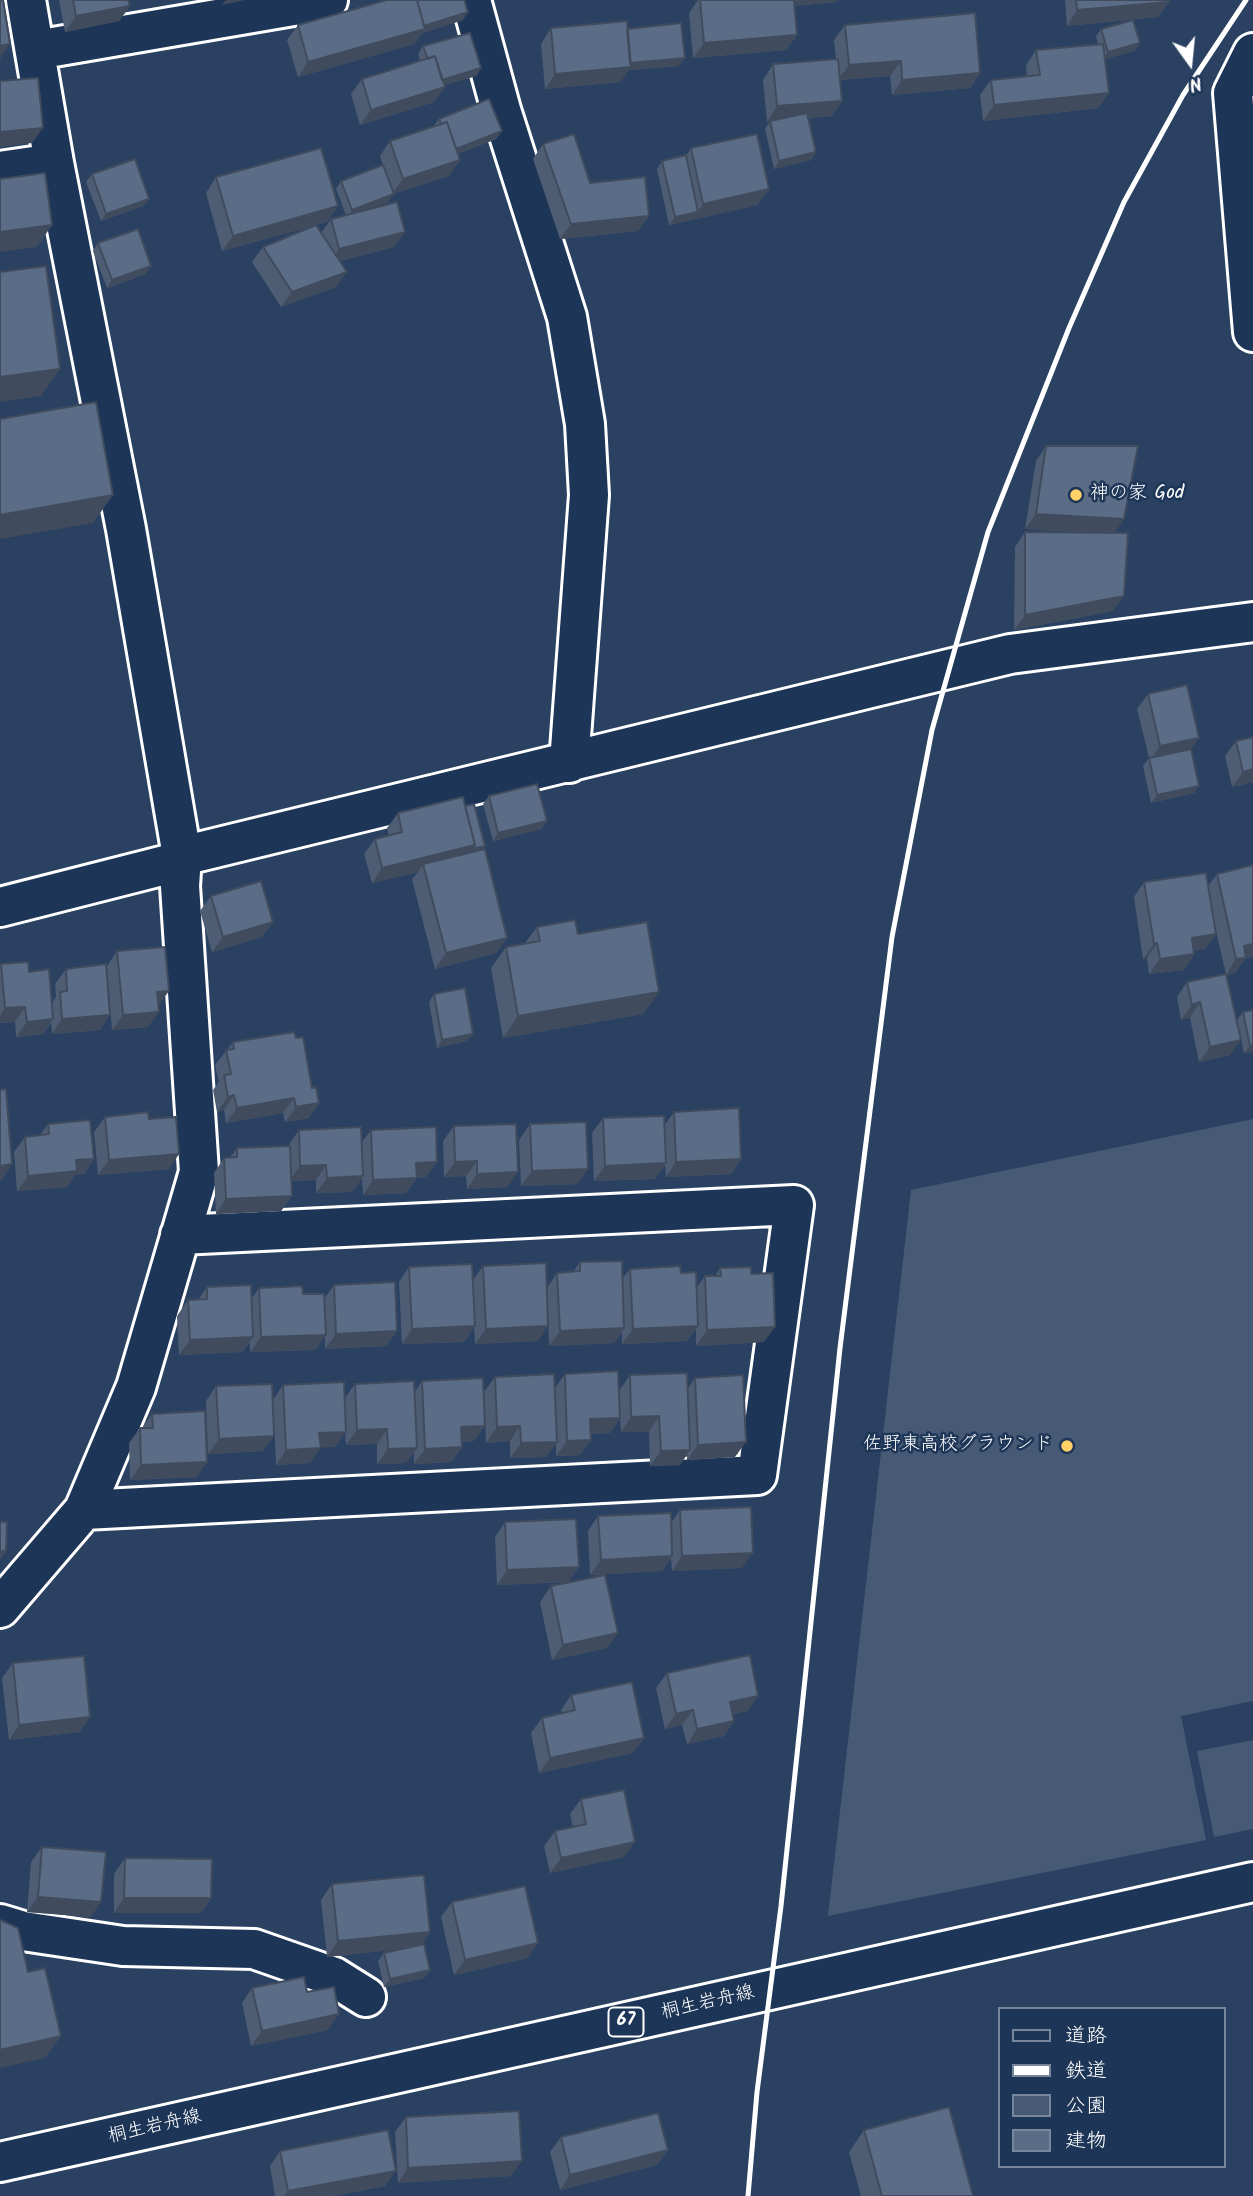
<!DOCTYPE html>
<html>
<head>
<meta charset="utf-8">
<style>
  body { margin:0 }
  #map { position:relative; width:1253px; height:2196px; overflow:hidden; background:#2a4161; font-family:Kalam,"Klee One",sans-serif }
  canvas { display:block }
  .legend { position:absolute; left:998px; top:2007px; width:228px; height:161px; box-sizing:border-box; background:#1d3557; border:2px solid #77869a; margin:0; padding:9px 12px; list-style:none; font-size:21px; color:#fff }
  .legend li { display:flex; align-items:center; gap:14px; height:35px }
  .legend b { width:35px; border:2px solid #77869a }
  .north { position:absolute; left:1155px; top:28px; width:70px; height:70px; -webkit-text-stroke:5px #1d3557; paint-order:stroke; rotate:165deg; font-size:19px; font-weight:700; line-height:28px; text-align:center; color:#fff }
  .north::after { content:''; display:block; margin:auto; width:24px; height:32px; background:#fff; clip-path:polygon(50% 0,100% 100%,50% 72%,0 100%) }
</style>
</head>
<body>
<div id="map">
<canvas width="1253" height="2196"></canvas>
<ul class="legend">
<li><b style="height:9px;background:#1d3557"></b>道路</li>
<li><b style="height:9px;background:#fff"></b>鉄道</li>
<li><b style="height:19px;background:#465975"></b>公園</li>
<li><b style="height:19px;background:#5b6c86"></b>建物</li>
</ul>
<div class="north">N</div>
</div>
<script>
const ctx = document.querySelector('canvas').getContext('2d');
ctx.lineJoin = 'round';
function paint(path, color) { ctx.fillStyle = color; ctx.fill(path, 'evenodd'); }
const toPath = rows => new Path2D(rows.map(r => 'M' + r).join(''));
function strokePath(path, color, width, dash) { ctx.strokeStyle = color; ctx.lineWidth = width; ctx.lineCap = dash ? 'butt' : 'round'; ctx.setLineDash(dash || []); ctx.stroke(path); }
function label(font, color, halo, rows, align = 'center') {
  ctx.font = font + ' Kalam,"Klee One",sans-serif'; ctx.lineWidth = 5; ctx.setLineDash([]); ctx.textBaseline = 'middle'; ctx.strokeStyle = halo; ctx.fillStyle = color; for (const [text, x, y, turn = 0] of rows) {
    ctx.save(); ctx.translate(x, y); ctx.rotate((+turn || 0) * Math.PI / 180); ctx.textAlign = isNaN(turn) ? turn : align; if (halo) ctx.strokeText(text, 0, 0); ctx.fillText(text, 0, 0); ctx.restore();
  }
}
const green = toPath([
  [1253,1119,1253,1701,1181,1716,1206,1840,828,1916,911,1190],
  [1253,1740,1253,1829,1214,1837,1197,1751]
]);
const street = toPath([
  [471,0,501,110,567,317,585,424,589,495,569,763],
  [36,50,328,0],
  [1253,53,1233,93,1253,332],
  [0,171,54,163],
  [182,856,1010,654,1253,622],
  [0,907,181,861],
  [84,1510,757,1475,794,1205,180,1235],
  [0,1608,84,1510,136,1387,199,1172,180,886,182,856,126,529,54,163,26,0],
  [0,1924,23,1931,123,1946,254,1949,334,1977,366,1997]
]);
const primary = toPath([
  [0,2162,1253,1882]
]);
const rail = toPath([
  [748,2196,757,2092,781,1906,840,1348,892,937,932,730,988,532,1069,328,1124,202,1183,95,1246,0]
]);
const wall = toPath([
  [59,0,128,0,130,6,119,21,65,32],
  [698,0,838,0,837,2,794,6,797,35,786,50,693,58,689,13],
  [1065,0,1169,0,1169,2,1158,17,1067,26],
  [463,20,422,33,414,44,298,77,287,40,298,25],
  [845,25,980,73,970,88,892,95,890,76,840,80,842,101,832,116,808,118,816,152,811,160,774,169,765,129,770,121,767,122,763,80,773,64,836,59,834,40],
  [551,28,627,29,679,66,629,70,620,82,545,89,541,44],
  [1101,29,1140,43,1134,51,1105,59,1109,93,1098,108,983,121,980,95,991,80,1027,77,1026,65,1036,50,1098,44,1096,36],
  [423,46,481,68,476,76,444,85,434,102,360,125,351,94,362,79,420,61,418,54],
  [439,119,502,131,496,139,458,154,449,176,393,194,388,202,368,210,394,247,340,261,336,287,281,307,252,262,263,247,321,233,331,219,346,215,336,189,341,181,383,166,380,156,390,141,433,127],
  [543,144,590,183,649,216,638,231,560,239,533,159],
  [691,148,758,205,669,225,657,169,662,161,686,156],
  [92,174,149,199,143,206,101,221,86,182],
  [216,177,338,206,327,222,222,251,206,193],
  [98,243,146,274,107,288,93,251],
  [1046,446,1124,519,1114,533,1113,611,1014,630,1015,547,1025,532,1095,533,1025,529,1036,461],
  [1148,694,1199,786,1194,793,1151,803,1143,766,1149,758,1137,709],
  [1236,741,1253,782,1232,787,1225,756],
  [489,796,547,821,541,829,493,841,483,804],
  [465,806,485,846,483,849,507,938,496,953,435,969,412,879,418,872,372,883,364,854,375,839,389,835,387,828,398,813],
  [1253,865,1253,957,1245,959,1235,973,1227,975,1230,1055,1199,1062,1190,1018,1181,1020,1177,997,1187,982,1226,974,1214,923,1216,934,1205,949,1194,951,1194,954,1184,970,1149,974,1147,958,1143,959,1134,897,1144,882,1208,886,1217,874],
  [211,896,262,937,212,952,200,911],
  [537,927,578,934,659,992,643,1014,503,1038,491,968,506,947,525,943],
  [117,951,158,1006,148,1027,112,1030,107,966],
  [1,964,29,972,52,1003,56,997,55,984,66,969,110,1015,100,1030,52,1034,51,1023,43,1034,16,1037,15,1022,0,1023,0,966],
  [434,994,473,1034,467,1041,437,1048,429,1002],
  [1253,1010,1253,1052,1244,1053,1237,1020,1243,1012],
  [233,1042,312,1088,319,1103,309,1118,285,1122,283,1113,226,1123,224,1110,217,1112,213,1090,219,1082,215,1065],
  [674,1112,741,1159,731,1174,666,1177,665,1165,655,1179,594,1181,592,1133,603,1118,664,1126],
  [105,1117,149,1119,169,1169,98,1175,94,1132],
  [48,1124,94,1159,84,1174,75,1175,67,1187,17,1191,14,1152,25,1137,40,1135],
  [530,1124,578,1184,521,1186,519,1140],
  [454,1126,507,1187,467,1189,466,1176,444,1177,443,1141],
  [299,1130,361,1143,371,1130,437,1162,426,1177,417,1178,406,1193,363,1195,362,1178,352,1192,316,1193,316,1180,291,1181,292,1196,281,1211,216,1214,214,1173,224,1158,230,1158,237,1148,288,1146],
  [580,1262,622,1279,630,1269,681,1273,696,1288,705,1276,715,1276,720,1268,751,1274,764,1342,696,1346,696,1329,687,1341,622,1344,622,1332,614,1343,549,1346,548,1312,538,1341,475,1344,474,1327,464,1342,402,1344,399,1282,409,1267,473,1280,483,1266,547,1288,557,1273,573,1272],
  [334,1285,397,1331,386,1346,325,1349,325,1336,315,1350,250,1352,250,1342,242,1352,179,1355,177,1316,188,1300,198,1300,207,1287,251,1299,259,1288,303,1294,324,1299],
  [565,1374,619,1391,630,1375,688,1388,695,1378,735,1457,687,1460,687,1454,680,1465,650,1466,649,1432,621,1432,620,1418,610,1433,591,1434,591,1440,580,1455,556,1456,556,1443,546,1457,510,1458,510,1441,486,1443,484,1392,495,1377,555,1388],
  [422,1381,474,1441,462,1442,462,1447,451,1462,414,1464,414,1452,406,1463,377,1464,377,1444,346,1445,345,1432,335,1447,320,1447,310,1463,276,1465,273,1400,283,1385,344,1399,355,1384,415,1392],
  [216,1386,274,1436,263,1451,208,1454,206,1401],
  [152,1414,197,1477,130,1480,129,1443,140,1428,142,1428],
  [680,1510,742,1568,672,1571,671,1558,662,1571,590,1575,588,1531,598,1516,671,1523],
  [505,1522,579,1567,568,1582,497,1585,495,1537],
  [551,1586,618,1633,607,1648,552,1660,540,1602],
  [13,1663,80,1732,9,1740,2,1678],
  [667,1673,748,1711,733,1714,734,1721,724,1736,687,1744,682,1725,665,1729,656,1688],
  [571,1695,633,1753,539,1773,531,1733,542,1718,562,1713,561,1710],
  [581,1799,624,1857,550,1873,544,1846,555,1831,573,1827,570,1814],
  [42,1847,91,1917,27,1912,31,1862],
  [125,1858,211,1898,201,1913,114,1913,114,1874],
  [332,1884,430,1932,421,1945,430,1970,424,1978,384,1987,378,1961,384,1953,400,1949,327,1957,321,1900],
  [452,1902,528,1958,454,1975,441,1917],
  [252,1988,307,1992,328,2030,251,2046,242,2003],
  [406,2117,511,2176,398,2183,395,2132],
  [864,2130,973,2196,861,2196,849,2152],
  [561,2137,657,2165,560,2190,550,2152],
  [280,2151,385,2186,333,2196,275,2196,270,2166]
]);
const shadedWall = toPath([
  [226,0,245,0,222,5],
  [796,0,838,0,837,2,792,6],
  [1169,2,1158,17,1067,26,1077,10],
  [130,6,119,21,65,32,76,16],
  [468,12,463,20,422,33,414,44,298,77,308,62],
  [797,35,786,50,693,58,704,43],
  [1140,43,1134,51,1102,60,1108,52],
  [10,44,0,59,0,46],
  [685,58,679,66,629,70,620,82,545,89,555,74,628,63],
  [901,61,890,76,838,80,849,65],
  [481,68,476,76,430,89,436,82],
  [980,73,970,88,892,95,902,80],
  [445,87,434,102,360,125,371,110],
  [1109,93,1098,108,983,121,994,105],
  [842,101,832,116,767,122,777,106],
  [43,128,32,143,0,147,0,132],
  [502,131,496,139,446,159,452,151],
  [816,152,811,160,774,169,779,161],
  [460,160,449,176,393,194,388,202,347,218,352,210,392,194,403,179],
  [769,189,758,205,669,225,675,217,698,212,703,204],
  [149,199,143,206,101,221,106,214],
  [338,206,327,222,222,251,233,236],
  [649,216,638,231,560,239,571,224],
  [52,225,37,247,0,252,0,232],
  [405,232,394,247,328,264,339,249],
  [151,266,146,274,107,288,112,280],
  [347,272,336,287,281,307,292,292],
  [60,369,41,396,0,402,0,377],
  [113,495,93,523,0,539,0,515],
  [1036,514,1124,519,1114,534,1025,529],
  [1124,596,1113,611,1014,630,1025,615],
  [1199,738,1188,754,1149,762,1160,746],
  [1253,769,1253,782,1232,787,1243,772],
  [1199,786,1194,793,1151,803,1157,795],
  [547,821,541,829,493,841,498,833],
  [475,845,485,846,479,854,423,864,418,872,372,883,382,868],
  [273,922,262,937,212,952,223,937],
  [1216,934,1205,949,1182,953,1192,938],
  [507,938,496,953,435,969,446,953],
  [1157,943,1147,958,1143,959,1154,944],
  [1253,944,1253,957,1245,959,1235,973,1226,975,1244,946],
  [1194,954,1184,970,1149,974,1160,959],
  [169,991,158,1006,157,992],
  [659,992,643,1014,503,1038,518,1016],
  [1200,1002,1190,1018,1181,1020,1192,1005],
  [25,1007,15,1022,0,1023,0,1016,5,1008],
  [159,1012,148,1027,112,1030,123,1015],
  [110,1015,100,1030,52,1034,62,1019],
  [53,1019,43,1034,16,1037,27,1022],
  [473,1034,467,1041,437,1048,442,1040],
  [1241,1040,1230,1055,1199,1062,1210,1047],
  [1253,1045,1253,1052,1244,1053,1250,1046],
  [234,1095,224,1110,217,1112,228,1097],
  [294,1098,283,1113,226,1123,237,1108],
  [319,1103,309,1118,285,1122,296,1107],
  [179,1154,169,1169,98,1175,109,1160],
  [94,1159,84,1174,75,1175,67,1187,17,1191,28,1176,76,1160],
  [741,1159,731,1174,666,1177,676,1162],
  [477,1161,466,1176,444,1177,455,1162],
  [437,1162,426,1177,406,1178,416,1163],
  [666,1163,655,1179,594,1181,605,1166],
  [12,1164,2,1180,0,1180,0,1166],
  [326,1165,316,1180,289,1181,300,1166],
  [588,1169,578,1184,521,1186,532,1171],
  [518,1172,507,1187,467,1189,477,1174],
  [363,1176,352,1192,316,1193,327,1178],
  [417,1178,406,1193,363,1195,373,1180],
  [292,1196,281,1211,216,1214,226,1199],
  [475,1326,464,1342,402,1344,412,1329],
  [548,1326,538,1341,475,1344,486,1329],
  [698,1326,687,1341,622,1344,633,1329],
  [775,1327,764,1342,696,1346,707,1330],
  [624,1328,614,1343,549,1346,560,1331],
  [397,1331,386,1346,325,1349,336,1334],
  [326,1335,315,1350,250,1352,261,1337],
  [253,1337,242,1352,179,1355,190,1340],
  [659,1416,649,1432,621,1432,631,1417],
  [620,1418,610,1433,579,1435,590,1419],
  [485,1426,474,1441,450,1443,461,1427],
  [520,1426,510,1441,486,1443,497,1427],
  [387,1429,377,1444,346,1445,357,1430],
  [346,1432,335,1447,309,1448,319,1433],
  [274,1436,263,1451,208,1454,219,1439],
  [591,1440,580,1455,556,1456,567,1441],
  [557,1442,546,1457,510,1458,521,1443],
  [746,1442,735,1457,687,1460,698,1445],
  [462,1447,451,1462,414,1464,425,1449],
  [321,1448,310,1463,276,1465,286,1450],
  [417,1448,406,1463,377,1464,388,1449],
  [690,1450,680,1465,650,1466,661,1451],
  [207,1462,197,1477,130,1480,141,1465],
  [0,1551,6,1551,1,1559,0,1559],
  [753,1553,742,1568,672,1571,682,1556],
  [672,1556,662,1571,590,1575,601,1560],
  [579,1567,568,1582,497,1585,507,1570],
  [618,1633,607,1648,552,1660,563,1645],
  [758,1696,748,1711,720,1717,730,1702],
  [693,1710,682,1725,665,1729,676,1714],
  [90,1717,80,1732,9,1740,19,1725],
  [734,1721,724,1736,687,1744,697,1729],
  [644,1738,633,1753,539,1773,550,1758],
  [635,1842,624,1857,550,1873,561,1858],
  [38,1897,101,1902,91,1917,27,1912],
  [124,1898,211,1898,201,1913,114,1913],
  [430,1932,419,1947,327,1957,338,1941],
  [538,1943,528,1958,454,1975,465,1960],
  [430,1970,424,1978,384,1987,390,1979],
  [339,2014,328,2030,251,2046,262,2031],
  [61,2036,45,2058,0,2068,0,2050],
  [668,2150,657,2165,560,2190,570,2175],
  [522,2161,511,2176,398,2183,408,2168],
  [396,2171,385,2186,333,2196,284,2196,288,2191]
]);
const building = toPath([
  [0,0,3,0,10,44,0,46,0,0],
  [73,0,128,0,130,6,76,16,73,0],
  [387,0,417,0,425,29,308,62,298,25,387,0],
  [417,0,464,0,468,12,424,26,417,0],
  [700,0,794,0,797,35,704,43,700,0],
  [1076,0,1169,0,1169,2,1077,10,1076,0],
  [975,13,980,73,902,80,901,61,849,65,845,25,975,13],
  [1133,20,1140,43,1108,52,1101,29,1133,20],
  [627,21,631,67,555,74,551,28,627,21],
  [681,23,685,58,630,63,627,29,681,23],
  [470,33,481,68,442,80,435,56,428,59,423,46,470,33],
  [1103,44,1109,93,994,105,991,80,1040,75,1036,50,1103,44],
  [435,56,445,87,371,110,362,79,435,56],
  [838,59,842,101,777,106,773,64,838,59],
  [38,78,43,128,0,132,0,81,38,78],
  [489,99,502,131,456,149,447,122,441,124,439,119,489,99],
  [807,113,816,152,779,161,770,121,807,113],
  [447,122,460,160,403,179,390,141,447,122],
  [574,134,590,183,645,177,649,216,571,224,543,144,574,134],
  [757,134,769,189,703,204,691,148,757,134],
  [321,148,338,206,233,236,216,177,321,148],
  [686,155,698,212,675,217,662,161,686,155],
  [135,159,149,199,106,214,92,174,135,159],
  [383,165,394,194,352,210,341,181,383,165],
  [45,173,52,225,0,232,0,179,45,173],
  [397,202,405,232,339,249,331,219,397,202],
  [316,225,347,272,292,292,263,247,316,225],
  [138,229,151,266,112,280,98,243,138,229],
  [46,266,60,369,0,377,0,272,46,266],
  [96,402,113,495,0,515,0,419,96,402],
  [1046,446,1138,446,1124,519,1036,514,1046,446],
  [1025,532,1128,533,1124,596,1025,615,1025,532],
  [1187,685,1199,738,1160,746,1148,694,1187,685],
  [1253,737,1253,769,1243,772,1236,741,1253,737],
  [1191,749,1199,786,1157,795,1149,758,1191,749],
  [537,784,547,821,498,833,489,796,537,784],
  [463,797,475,845,382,868,375,839,402,832,398,813,463,797],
  [474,804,485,846,472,849,475,845,465,806,474,804],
  [485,849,507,938,446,953,423,864,485,849],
  [1253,865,1253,944,1244,946,1246,958,1236,959,1217,874,1253,865],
  [1206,873,1216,934,1192,938,1194,954,1160,959,1157,943,1154,944,1144,882,1206,873],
  [261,881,273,922,223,937,211,896,261,881],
  [575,920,578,934,647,922,659,992,518,1016,506,947,540,941,537,927,575,920],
  [165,947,169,991,157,992,159,1012,123,1015,117,951,165,947],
  [28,962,29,972,49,969,53,1019,27,1022,25,1007,5,1008,1,964,28,962],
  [106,964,110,1015,62,1019,60,992,67,991,66,969,106,964],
  [1226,974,1241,1040,1210,1047,1200,1002,1192,1005,1187,982,1226,974],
  [465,988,473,1034,442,1040,434,994,465,988],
  [1253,1010,1253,1045,1250,1046,1243,1012,1253,1010],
  [294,1032,296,1038,303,1037,312,1088,316,1087,319,1103,296,1107,294,1098,237,1108,234,1095,228,1097,224,1075,231,1074,226,1050,234,1049,233,1042,294,1032],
  [6,1089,12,1164,0,1166,0,1090,6,1089],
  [739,1108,741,1159,676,1162,674,1112,739,1108],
  [148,1112,149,1119,176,1117,179,1154,109,1160,105,1117,148,1112],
  [664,1116,666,1163,605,1166,603,1118,664,1116],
  [90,1120,94,1159,76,1160,77,1171,28,1176,25,1137,49,1134,48,1124,90,1120],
  [586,1122,588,1169,532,1171,530,1124,586,1122],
  [516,1124,518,1172,477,1174,477,1161,455,1162,454,1126,516,1124],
  [361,1127,363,1176,327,1178,326,1165,300,1166,299,1130,361,1127],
  [436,1127,437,1162,416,1163,417,1178,373,1180,371,1130,436,1127],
  [290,1146,292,1196,226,1199,224,1158,237,1157,237,1148,290,1146],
  [622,1261,624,1328,560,1331,557,1273,580,1271,580,1262,622,1261],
  [546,1263,548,1326,486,1329,483,1266,546,1263],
  [472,1264,475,1326,412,1329,409,1267,472,1264],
  [680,1266,681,1273,696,1272,698,1326,633,1329,630,1269,680,1266],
  [751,1267,751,1274,773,1273,775,1327,707,1330,705,1276,721,1276,720,1268,751,1267],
  [395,1282,397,1331,336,1334,334,1285,395,1282],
  [251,1285,253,1337,190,1340,188,1300,207,1299,207,1287,251,1285],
  [302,1286,303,1294,324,1294,326,1335,261,1337,259,1288,302,1286],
  [618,1371,620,1418,590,1419,591,1440,567,1441,565,1374,618,1371],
  [687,1373,690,1450,661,1451,659,1416,631,1417,630,1375,687,1373],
  [554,1374,557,1442,521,1443,520,1426,497,1427,495,1377,554,1374],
  [743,1375,746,1442,698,1445,695,1378,743,1375],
  [483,1378,485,1426,461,1427,462,1447,425,1449,422,1381,483,1378],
  [414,1381,417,1448,388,1449,387,1429,357,1430,355,1384,414,1381],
  [344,1382,346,1432,319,1433,321,1448,286,1450,283,1385,344,1382],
  [272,1384,274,1436,219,1439,216,1386,272,1384],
  [205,1411,207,1462,141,1465,140,1428,153,1428,152,1414,205,1411],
  [751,1507,753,1553,682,1556,680,1510,751,1507],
  [671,1513,672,1556,601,1560,598,1516,671,1513],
  [576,1519,579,1567,507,1570,505,1522,576,1519],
  [0,1522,7,1522,6,1551,0,1551,0,1522],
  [605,1575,618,1633,563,1645,551,1586,605,1575],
  [750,1655,758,1696,730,1702,734,1721,697,1729,693,1710,676,1714,667,1673,750,1655],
  [84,1656,90,1717,19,1725,13,1663,84,1656],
  [632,1682,644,1738,550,1758,542,1718,575,1710,571,1695,632,1682],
  [624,1790,635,1842,561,1858,555,1831,586,1824,581,1799,624,1790],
  [42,1847,106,1852,101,1902,38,1897,42,1847],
  [125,1858,212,1859,211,1898,124,1898,125,1858],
  [424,1875,430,1932,338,1941,332,1884,424,1875],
  [525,1886,538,1943,465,1960,452,1902,525,1886],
  [0,1920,18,1928,28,1972,45,1968,61,2036,0,2050,0,1920],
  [424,1944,430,1970,390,1979,384,1953,424,1944],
  [304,1977,307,1992,334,1987,339,2014,262,2031,252,1988,304,1977],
  [949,2107,973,2196,882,2196,864,2130,949,2107],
  [519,2111,522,2161,408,2168,406,2117,519,2111],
  [658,2113,668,2150,570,2175,561,2137,658,2113],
  [388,2130,396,2171,288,2191,280,2151,388,2130]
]);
const markers = [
  [1076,495,7,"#ffd166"],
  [1067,1446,7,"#ffd166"]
];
const shields = [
  [626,2022,35]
];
const shieldNames = [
  ["67",626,2022]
];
const poiNames = [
  ["神の家 God",1090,495],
  ["佐野東高校グラウンド",1053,1446,"right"]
];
const streetNames = [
  ["桐生岩舟線",708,2004,-13],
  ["桐生岩舟線",155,2128,-13]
];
paint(green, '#465975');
strokePath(street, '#fff', 44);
strokePath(primary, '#fff', 44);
strokePath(street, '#1d3557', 38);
strokePath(primary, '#1d3557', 38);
strokePath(rail, '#fff', 5);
paint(wall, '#4e5d73');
paint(shadedWall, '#404c5e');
paint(building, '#5b6c86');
strokePath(building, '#404c5e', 2);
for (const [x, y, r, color] of markers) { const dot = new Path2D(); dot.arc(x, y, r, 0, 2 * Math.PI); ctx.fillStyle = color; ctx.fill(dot); strokePath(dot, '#1d3557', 2.5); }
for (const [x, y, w] of shields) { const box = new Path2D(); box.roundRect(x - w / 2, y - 14.5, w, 29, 5); ctx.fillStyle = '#1d3557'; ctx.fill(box); strokePath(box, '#fff', 2); }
label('bold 18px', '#fff', null, shieldNames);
label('19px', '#fff', '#1d3557', poiNames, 'left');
label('19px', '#fff', '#1d3557', streetNames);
</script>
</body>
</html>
